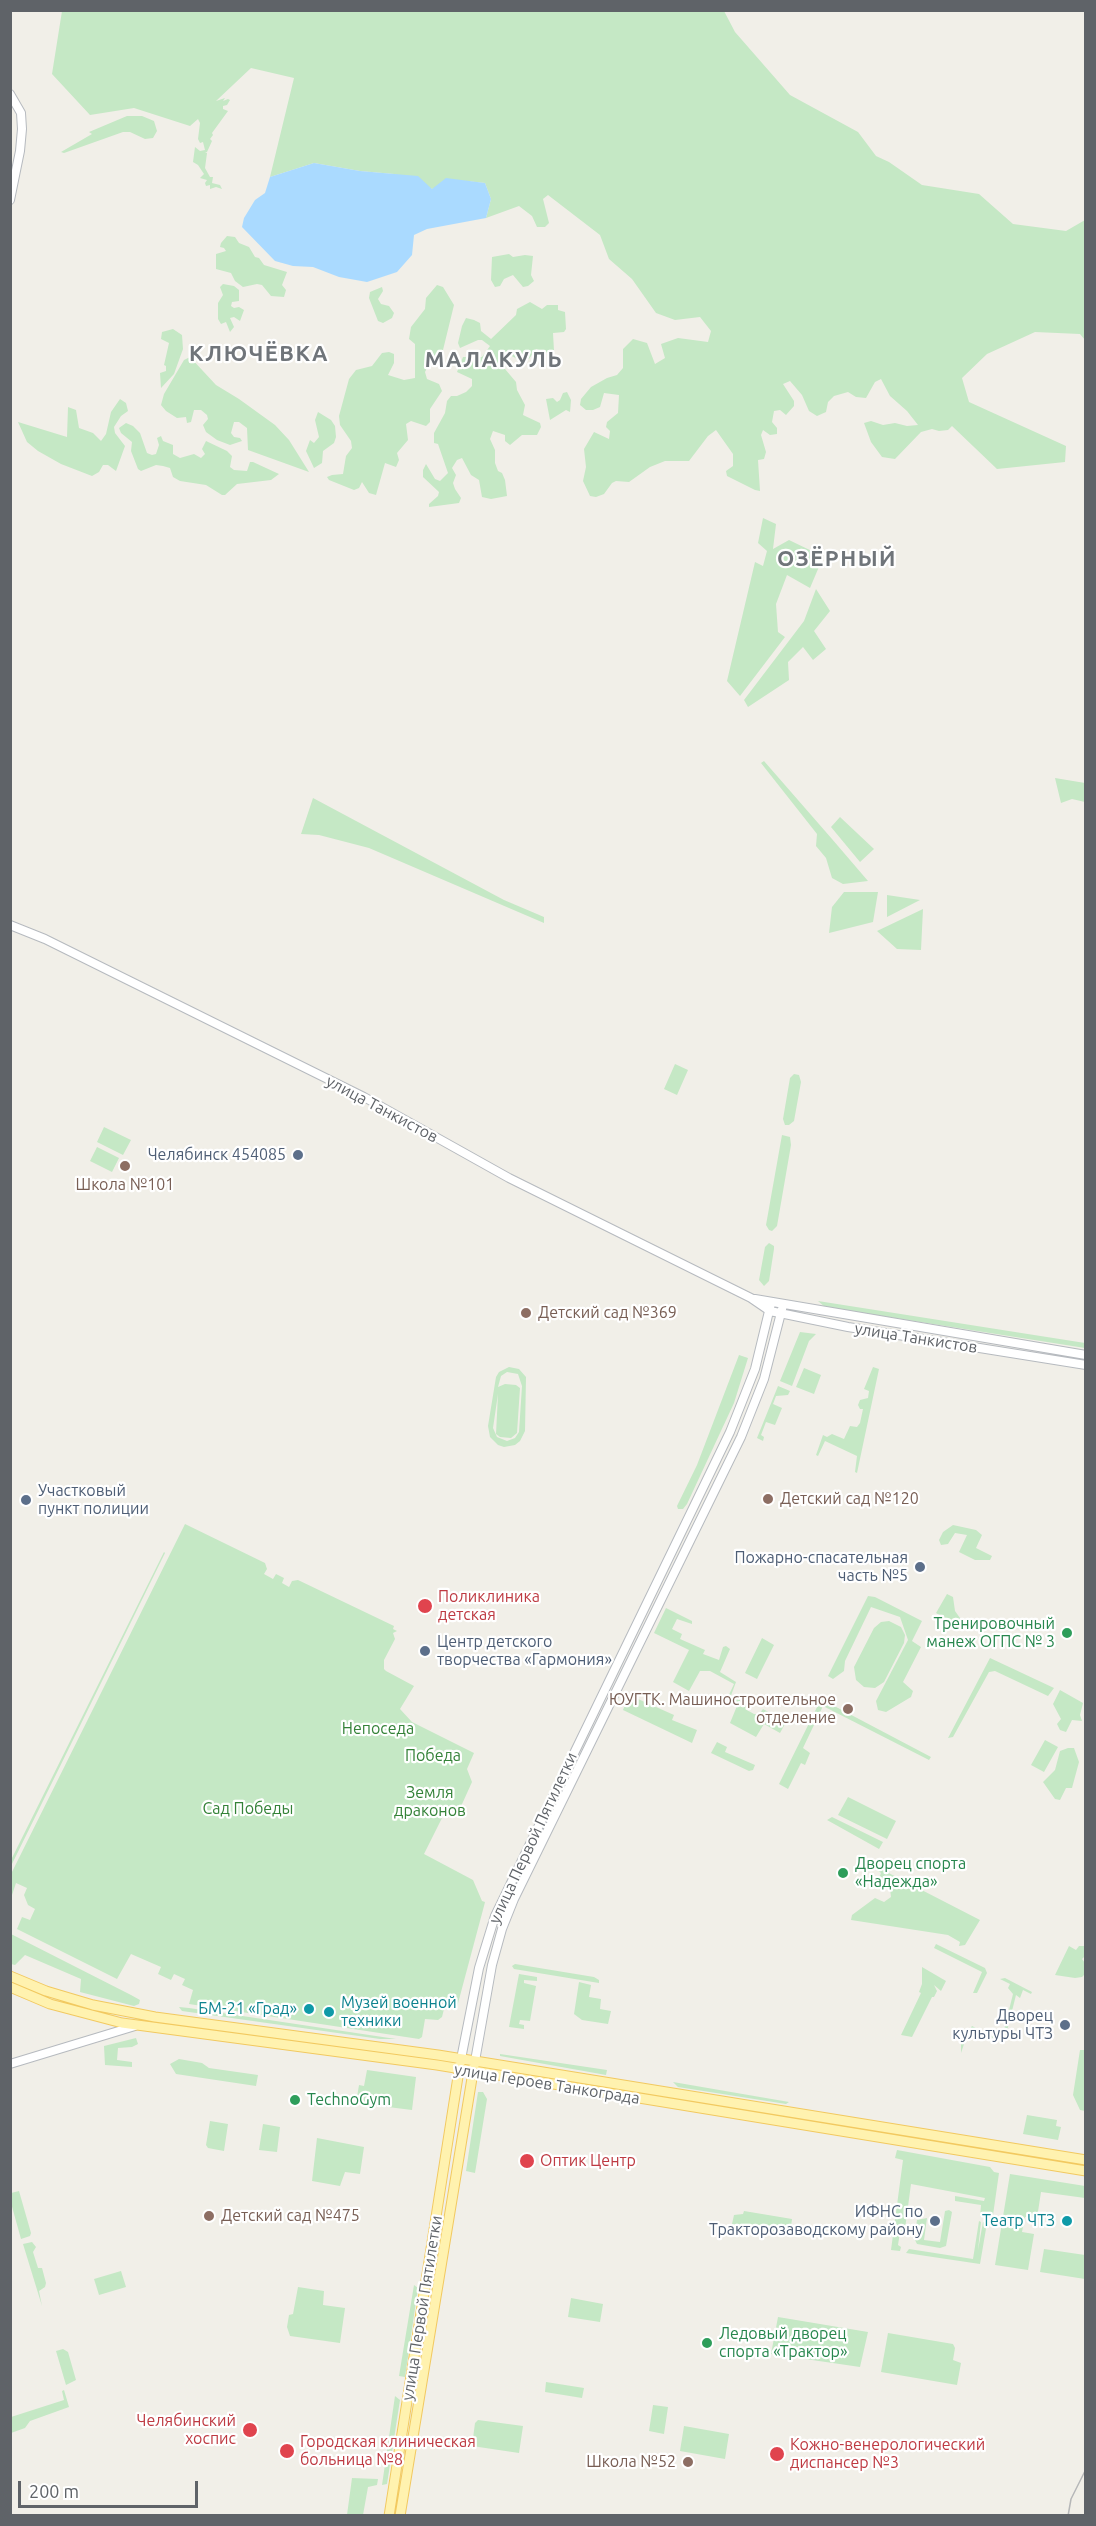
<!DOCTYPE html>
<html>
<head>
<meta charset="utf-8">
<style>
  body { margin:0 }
  #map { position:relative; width:1096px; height:2526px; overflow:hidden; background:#f1efe8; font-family:Ubuntu,sans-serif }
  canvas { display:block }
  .frame { position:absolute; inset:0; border:12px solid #5f6368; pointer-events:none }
  .scale { position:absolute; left:18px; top:2481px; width:180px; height:27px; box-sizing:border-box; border:3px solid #5f6368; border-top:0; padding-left:8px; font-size:18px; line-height:21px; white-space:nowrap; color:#5f6368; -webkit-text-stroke:4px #fff; paint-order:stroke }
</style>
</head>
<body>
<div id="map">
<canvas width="1096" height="2526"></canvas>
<div class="frame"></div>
<div class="scale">200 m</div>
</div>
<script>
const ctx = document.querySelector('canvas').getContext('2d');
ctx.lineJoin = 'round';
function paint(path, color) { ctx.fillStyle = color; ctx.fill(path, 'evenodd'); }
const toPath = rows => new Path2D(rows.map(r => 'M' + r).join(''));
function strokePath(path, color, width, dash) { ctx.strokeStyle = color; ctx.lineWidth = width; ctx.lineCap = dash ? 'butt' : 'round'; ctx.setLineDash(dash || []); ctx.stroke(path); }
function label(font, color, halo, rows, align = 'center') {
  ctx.font = font + ' Ubuntu,sans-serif'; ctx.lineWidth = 4.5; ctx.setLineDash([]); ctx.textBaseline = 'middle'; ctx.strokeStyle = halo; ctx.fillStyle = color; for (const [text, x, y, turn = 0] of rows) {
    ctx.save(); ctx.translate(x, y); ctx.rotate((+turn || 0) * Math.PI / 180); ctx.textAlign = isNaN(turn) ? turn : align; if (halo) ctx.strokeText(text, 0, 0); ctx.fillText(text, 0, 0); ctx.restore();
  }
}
const green = toPath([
  [62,11,724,11,735,32,790,95,858,132,876,156,889,162,922,185,979,194,1013,224,1066,231,1085,220,1085,340,1080,334,1035,332,987,354,962,378,969,402,1066,446,1065,462,997,469,952,426,948,430,939,431,932,429,921,432,895,459,882,457,871,442,864,423,871,421,883,425,895,423,907,426,918,425,907,411,890,396,881,379,875,382,866,398,856,397,848,392,834,396,828,402,826,412,817,416,809,411,802,395,790,381,783,384,794,401,794,406,786,415,780,410,774,411,772,422,777,428,777,434,770,435,763,430,761,435,766,452,764,459,758,460,760,491,755,490,727,476,726,471,733,466,733,454,716,430,708,436,689,461,665,461,650,467,629,482,616,481,612,483,604,494,596,497,590,496,583,481,586,467,584,449,594,432,609,439,610,431,606,427,607,422,618,413,619,395,604,393,600,407,593,410,586,410,580,405,581,399,591,387,607,378,617,375,623,368,623,349,633,339,647,343,655,364,665,358,661,344,678,338,708,342,711,331,700,317,675,320,656,313,632,279,609,259,600,235,548,195,543,199,549,223,545,227,537,227,532,216,519,206,486,218,491,199,485,183,466,181,432,189,394,174,360,171,314,163,270,177,294,78,251,68,216,101,225,98,223,101,228,99,230,100,227,105,223,106,223,109,228,111,212,133,213,135,210,139,212,141,207,152,205,152,207,153,205,168,210,177,213,177,212,183,220,185,222,189,216,187,210,189,210,185,206,186,205,183,207,180,200,178,204,174,198,165,193,162,195,147,200,151,205,150,203,142,200,143,198,139,200,123,198,119,190,126,134,108,90,115,52,74],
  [127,116,142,116,154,121,157,131,153,138,145,139,130,132,123,132,64,153,61,152,92,134,89,132],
  [227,236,235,237,239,243,249,247,255,257,259,258,264,265,287,272,282,285,286,290,284,297,271,296,262,285,257,284,243,287,235,281,231,273,216,269,216,254,226,251,224,248,220,247,221,243],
  [509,254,513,257,525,255,533,256,531,275,534,281,528,286,523,287,513,275,504,279,500,286,495,287,491,280,492,257],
  [223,284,234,286,239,290,239,301,232,302,231,306,234,308,239,307,244,310,240,321,234,317,230,318,234,327,230,332,226,322,221,324,218,319,218,303,223,295,220,287],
  [437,285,443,287,454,305,443,350,444,356,442,360,429,364,425,372,427,379,439,384,442,391,430,409,430,422,426,426,411,421,406,424,408,440,397,453,399,460,396,467,385,463,376,495,369,493,362,482,359,488,354,490,329,480,327,477,332,475,343,474,346,456,352,448,351,441,340,425,339,416,349,379,356,370,372,366,382,353,389,352,394,354,394,363,388,375,404,380,415,378,415,344,409,339,411,327,425,309,426,298],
  [382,287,383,291,378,299,381,304,389,306,394,313,392,318,383,323,378,321,369,298,370,292],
  [530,302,542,309,547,305,558,305,558,310,565,312,566,329,564,332,553,333,554,351,551,354,536,349,529,359,519,360,510,355,508,349,505,369,516,382,517,390,525,405,523,415,540,423,541,427,537,435,522,435,510,445,505,441,505,435,493,431,490,439,495,450,495,463,498,471,502,473,505,480,507,496,491,499,482,497,479,480,471,475,462,458,457,460,452,468,456,475,453,483,455,489,461,498,459,503,429,507,429,504,438,496,439,492,423,477,423,470,426,464,435,479,440,481,448,473,438,444,434,443,434,433,445,413,447,401,451,396,457,396,466,392,472,386,472,379,457,372,463,357,482,357,490,346,482,340,478,340,460,348,458,343,462,326,466,318,474,320,480,323,481,331,491,339,516,315,517,309],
  [173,329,182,335,183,349,174,374,161,388,160,373,166,371,166,366,164,365,169,343,161,339,162,332],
  [190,357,216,385,239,399,275,425,289,440,309,472,248,450,247,428,239,422,234,422,231,433,234,437,240,438,242,441,230,445,217,440,206,432,203,425,208,419,207,415,201,410,194,410,191,422,187,423,186,417,177,418,166,411,161,405,164,394,184,360],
  [567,392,571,400,570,412,566,410,550,420,546,399,553,398,557,402,560,400,563,393],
  [120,399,126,403,128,411,121,416,114,427,115,433,125,446,116,471,108,465,103,465,99,472,92,476,61,464,38,451,27,442,18,422,67,437,68,407,76,410,79,428,93,433,101,441,106,434,111,412],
  [318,412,331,420,335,426,336,437,334,443,323,451,322,463,314,468,306,451,310,440,314,443,319,437,315,420],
  [126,423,133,426,140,433,147,453,152,455,156,454,159,445,157,438,161,436,163,441,173,445,173,454,180,458,194,454,201,458,205,454,202,449,206,441,227,451,232,456,230,467,234,470,247,471,250,462,253,462,279,474,271,480,237,484,225,495,222,495,206,485,180,481,173,477,170,468,163,466,156,465,141,471,138,469,131,451,132,442,121,433,119,428],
  [763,518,776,524,773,549,789,540,818,554,821,562,810,588,787,575,776,604,778,632,785,637,740,696,727,681,755,562,763,566,767,551,758,543],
  [816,589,830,611,814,631,826,649,813,660,803,647,788,662,789,680,748,707,744,700,804,621],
  [764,761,832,839,868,881,843,884,832,878,826,858,816,846,817,834,761,763],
  [1055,778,1085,783,1085,802,1072,799,1061,803],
  [313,798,504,900,544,917,544,923,369,848,319,835,301,834],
  [840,817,874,849,860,862,831,827],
  [844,892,878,892,873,922,829,933,832,907],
  [887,895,920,900,887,917],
  [923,909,921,950,897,949,877,931],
  [675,1064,688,1070,677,1095,664,1089],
  [794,1074,799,1075,801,1082,794,1121,789,1125,785,1125,783,1119,790,1078],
  [104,1127,131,1140,123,1155,97,1142],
  [782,1135,790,1137,791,1145,777,1226,772,1231,769,1230,766,1225],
  [97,1147,119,1158,112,1172,90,1161],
  [769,1243,774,1246,774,1249,769,1281,764,1286,759,1280,765,1247],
  [818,1301,1085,1343,1085,1348,825,1307],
  [800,1332,816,1334,809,1341,792,1386,780,1381],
  [739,1355,748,1358,734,1403,687,1504,683,1509,678,1509,677,1506,697,1465],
  [509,1367,519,1369,526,1377,525,1431,520,1441,515,1445,504,1447,498,1445,490,1437,488,1426,496,1377,499,1372],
  [507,1372,518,1374,522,1386,519,1432,515,1438,507,1441,497,1437,493,1428,498,1394,496,1434,500,1437,511,1438,517,1433,520,1388,516,1385,505,1384,498,1387,501,1376],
  [873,1367,879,1369,857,1473,855,1472,857,1456,825,1441,818,1456,816,1455,823,1435,827,1437,832,1434,844,1439,850,1426,857,1427,860,1423,863,1409,860,1409,858,1405,860,1400,868,1398,869,1391,864,1389],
  [804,1368,821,1375,814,1394,796,1387],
  [778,1386,790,1391,788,1395,776,1396,773,1404,782,1408,775,1425,766,1422,761,1435,764,1437,763,1441,757,1438],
  [185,1524,265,1563,267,1569,264,1574,273,1579,276,1574,284,1578,282,1583,289,1587,292,1581,298,1580,394,1626,393,1629,397,1631,393,1633,395,1639,384,1660,384,1669,386,1671,414,1686,400,1709,412,1722,474,1753,467,1769,472,1782,458,1813,447,1808,424,1854,473,1880,482,1901,485,1902,484,1906,457,2007,445,2005,442,2017,438,2020,425,2019,422,2037,419,2039,189,2004,193,1990,182,1985,185,1979,174,1974,171,1980,158,1974,161,1967,131,1954,117,1979,17,1929,22,1917,30,1920,35,1909,28,1905,24,1895,27,1888,16,1883,11,1898,11,1874],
  [953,1525,976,1530,982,1535,976,1548,992,1556,990,1560,975,1560,959,1552,967,1535,955,1533,948,1544,941,1545,939,1540,943,1532],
  [164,1552,165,1553,11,1866,11,1860],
  [947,1594,953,1597,955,1611,965,1625,963,1629,936,1613],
  [868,1596,875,1597,922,1621,912,1641,921,1647,903,1682,913,1691,911,1697,886,1712,878,1710,876,1701,908,1640,900,1617,871,1607,845,1661,844,1671,833,1679,828,1676],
  [666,1608,692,1621,692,1624,677,1619,672,1629,682,1634,680,1639,705,1650,703,1654,719,1660,723,1647,726,1646,730,1649,720,1672,736,1682,729,1701,727,1699,734,1684,710,1671,700,1671,689,1691,673,1682,689,1650,654,1633],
  [889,1621,901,1627,905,1635,904,1643,884,1682,875,1688,864,1687,856,1680,854,1667,874,1628,881,1622],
  [762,1638,774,1645,757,1679,745,1673],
  [990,1658,1054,1688,1048,1696,995,1671,989,1672,953,1737,948,1738],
  [1060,1690,1083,1703,1080,1715,1082,1721,1072,1720,1066,1732,1060,1730,1057,1724,1061,1719,1053,1704],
  [629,1695,674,1715,672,1720,697,1730,692,1743,623,1710],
  [737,1698,747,1704,745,1709,754,1714,759,1714,763,1709,772,1714,770,1718,785,1724,780,1733,764,1724,756,1737,730,1723,737,1706,734,1704],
  [821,1699,931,1757,929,1760,823,1706,803,1748,810,1753,805,1765,801,1763,788,1789,779,1784],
  [1045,1740,1058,1747,1044,1772,1031,1765],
  [717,1742,727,1747,725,1752,755,1765,753,1770,749,1771,711,1753],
  [1068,1748,1074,1748,1079,1762,1072,1788,1066,1788,1060,1800,1055,1799,1043,1782,1055,1770,1060,1751],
  [848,1797,896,1821,887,1839,838,1815],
  [832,1817,883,1842,879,1849,827,1820],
  [877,1867,980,1920,965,1945,959,1946,960,1942,948,1935,851,1920,852,1915,875,1898,884,1902,891,1897,890,1888,878,1881,881,1873,876,1869],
  [11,1934,131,1995,140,2000,139,2004,134,2006,80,1992,81,1979,25,1955,15,1965,11,1964],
  [936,1944,985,1968,987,1973,977,1993,973,1993,982,1972,934,1948],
  [1069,1946,1076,1950,1079,1946,1085,1946,1085,1956,1082,1959,1085,1963,1085,1974,1082,1977,1075,1978,1055,1975],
  [515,1964,594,1977,599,1980,599,1983,514,1969,512,1966],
  [922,1967,946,1981,941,1991,934,1985,937,1991,934,1997,932,1997,912,2037,901,2035,921,1993,919,1992,922,1984],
  [519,1974,537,1977,537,1981,524,1980,524,1983,536,1986,530,2021,520,2020,519,2024,524,2025,524,2029,509,2027],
  [1005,1978,1032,1992,1031,1994,1023,1990,1020,1998,1016,1995,1005,2039,976,2036,965,2041,961,2053,961,2043,972,2026,994,2037,996,2034,1003,2034,1013,1994,1008,1988,1010,1984,1000,1979],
  [579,1982,591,1985,589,1997,601,1999,600,2009,611,2011,608,2024,582,2020,574,2014],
  [179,2007,189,2008,396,2039,380,2039,182,2011],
  [136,2038,138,2044,132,2047,118,2048,117,2060,132,2062,132,2067,105,2065,104,2046],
  [1080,2050,1085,2050,1085,2111,1080,2110,1073,2095],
  [500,2054,607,2070,606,2075,500,2056],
  [179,2059,202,2063,209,2068,258,2075,256,2086,176,2074,170,2064],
  [367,2070,416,2077,412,2110,356,2103,359,2085,364,2086],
  [673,2082,789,2102,786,2104,678,2087],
  [478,2092,483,2092,487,2099,475,2173,466,2171],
  [1027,2115,1057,2120,1056,2126,1061,2127,1058,2140,1023,2134],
  [210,2121,228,2124,224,2151,208,2148,206,2145],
  [263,2124,280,2127,277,2152,259,2150],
  [317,2138,364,2147,360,2174,345,2172,340,2186,312,2181],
  [897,2150,990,2167,994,2172,999,2173,993,2215,980,2217,981,2205,955,2201,955,2196,984,2201,985,2198,911,2184,905,2229,900,2232,898,2245,901,2247,900,2251,891,2250,903,2160,895,2158],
  [1010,2174,1085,2186,1085,2198,1041,2192,1037,2218,1025,2217,1022,2232,1034,2234,1028,2270,995,2265],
  [19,2191,31,2233,30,2236,21,2239,11,2203,11,2193],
  [949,2210,952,2212,946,2246,940,2248,917,2244,914,2238,917,2220,927,2218,924,2240,940,2242,945,2211],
  [744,2211,792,2219,790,2234,732,2224,734,2215,743,2214],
  [979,2221,981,2222,978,2250,983,2222,987,2223,980,2264,906,2253,909,2249,973,2259],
  [32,2242,36,2247,33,2252,38,2268,42,2268,46,2283,45,2287,39,2291,42,2306,23,2244],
  [1044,2249,1085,2255,1085,2279,1040,2272],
  [121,2271,126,2287,99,2295,94,2279],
  [414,2285,418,2288,405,2377,399,2376],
  [298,2287,324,2291,323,2305,345,2308,340,2343,290,2336,287,2327,289,2315,293,2314],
  [571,2298,603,2304,600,2322,568,2317],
  [778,2317,868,2332,860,2367,771,2354],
  [888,2333,953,2344,955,2348,953,2360,961,2363,957,2385,881,2372],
  [63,2349,68,2352,76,2380,66,2385,56,2351],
  [546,2382,584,2388,582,2398,545,2392],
  [64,2390,69,2407,30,2421,25,2428,11,2433,11,2417,64,2400,62,2391],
  [395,2396,400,2400,387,2484,382,2485],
  [653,2405,668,2407,664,2434,649,2431],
  [478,2420,523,2426,519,2453,472,2446,475,2423],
  [684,2426,729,2434,725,2459,680,2451],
  [352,2478,378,2479,377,2485,368,2487,363,2515,347,2515]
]);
const water = toPath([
  [314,163,360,171,418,176,432,189,446,178,485,183,491,199,486,218,427,229,414,235,412,255,397,272,367,282,339,277,313,267,293,266,275,261,242,227,244,218,255,200,265,193,270,177]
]);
const secondary = toPath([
  [10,94,21,113,22,129,20,151,10,200],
  [10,925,45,939,364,1097,509,1178,751,1298,770,1311,848,1327,1086,1365],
  [755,1299,1086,1355],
  [461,2059,479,1968,495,1916,730,1432,755,1369,771,1303],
  [475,2061,492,1965,502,1929,514,1899,741,1437,764,1379,783,1305],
  [10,2064,135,2026]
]);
const primary = toPath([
  [10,1976,46,1991,93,2005,155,2017,438,2055,1086,2160],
  [10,1987,50,2004,122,2023,437,2065,1086,2171],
  [389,2516,460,2064],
  [400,2516,474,2066]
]);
const tram = toPath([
  [1068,2516,1071,2499,1086,2469],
  [1085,2516,1086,2515]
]);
const markers = [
  [298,1155,6,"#5c6f8a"],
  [125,1166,6,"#8d6e63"],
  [526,1313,6,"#8d6e63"],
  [768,1499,6,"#8d6e63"],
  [26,1500,6,"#5c6f8a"],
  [920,1567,6,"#5c6f8a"],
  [425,1606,8,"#e0444e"],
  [1067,1633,6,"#2e9e5b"],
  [425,1651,6,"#5c6f8a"],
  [848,1709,6,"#8d6e63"],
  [843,1873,6,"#2e9e5b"],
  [309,2009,6,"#0f9aa8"],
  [329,2012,6,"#0f9aa8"],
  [1065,2025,6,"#5c6f8a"],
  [295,2100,6,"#2e9e5b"],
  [527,2161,8,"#e0444e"],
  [209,2216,6,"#8d6e63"],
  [935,2221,6,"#5c6f8a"],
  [1067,2221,6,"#0f9aa8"],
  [707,2343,6,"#2e9e5b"],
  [250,2430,8,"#e0444e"],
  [287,2451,8,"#e0444e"],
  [777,2454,8,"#e0444e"],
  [688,2462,6,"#8d6e63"]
];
const streetNames = [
  ["улица Танкистов",382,1109,28],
  ["улица Танкистов",916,1338,9],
  ["улица Первой Пятилетки",533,1838,-65],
  ["улица Героев Танкограда",547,2084,9],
  ["улица Первой Пятилетки",422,2308,-81]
];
const serviceNames = [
  ["Челябинск 454085",286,1155],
  ["Участковый",38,1491,"left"],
  ["пункт полиции",38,1509,"left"],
  ["Пожарно-спасательная",908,1558],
  ["часть №5",908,1576],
  ["Центр детского",437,1642,"left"],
  ["творчества «Гармония»",437,1660,"left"],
  ["Дворец",1053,2016],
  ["культуры ЧТЗ",1053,2034],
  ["ИФНС по",923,2212],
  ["Тракторозаводскому району",923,2230]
];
const educationNames = [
  ["Школа №101",125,1185,"center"],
  ["Детский сад №369",538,1313],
  ["Детский сад №120",780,1499],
  ["ЮУГТК. Машиностроительное",836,1700,"right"],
  ["отделение",836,1718,"right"],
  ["Детский сад №475",221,2216],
  ["Школа №52",676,2462,"right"]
];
const healthNames = [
  ["Поликлиника",438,1597],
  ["детская",438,1615],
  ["Оптик Центр",540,2161],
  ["Челябинский",236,2421,"right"],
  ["хоспис",236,2439,"right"],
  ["Городская клиническая",300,2442],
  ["больница №8",300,2460],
  ["Кожно-венерологический",790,2445],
  ["диспансер №3",790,2463]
];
const leisureNames = [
  ["Тренировочный",1055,1624,"right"],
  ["манеж ОГПС № 3",1055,1642,"right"],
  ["Дворец спорта",855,1864],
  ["«Надежда»",855,1882],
  ["TechnoGym",307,2100],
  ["Ледовый дворец",719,2334],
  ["спорта «Трактор»",719,2352]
];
const parkNames = [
  ["Непоседа",378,1729],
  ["Победа",433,1756],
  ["Земля",430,1793],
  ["драконов",430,1811],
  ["Сад Победы",248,1809]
];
const cultureNames = [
  ["Музей военной",341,2003,"left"],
  ["техники",341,2021,"left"],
  ["БМ-21 «Град»",297,2009],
  ["Театр ЧТЗ",1055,2221]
];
const districtNames = [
  ["КЛЮЧЁВКА",259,354],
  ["МАЛАКУЛЬ",494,360],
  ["ОЗЁРНЫЙ",837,559]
];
paint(green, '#c5e8c5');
paint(water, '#aadaff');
strokePath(secondary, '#b6babf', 10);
strokePath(primary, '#f2c960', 11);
strokePath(secondary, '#fff', 8);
strokePath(primary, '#fff2af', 9);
strokePath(tram, '#b6b7b8', 1.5);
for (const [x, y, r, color] of markers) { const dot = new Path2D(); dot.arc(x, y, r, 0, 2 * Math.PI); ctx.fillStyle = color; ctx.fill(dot); strokePath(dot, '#fff', 2); }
label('16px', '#5f6368', '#fff', streetNames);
label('16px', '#4e5e75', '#fff', serviceNames, 'right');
label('16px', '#785e54', '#fff', educationNames, 'left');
label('16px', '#be3a42', '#fff', healthNames, 'left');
label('16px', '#27864d', '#fff', leisureNames, 'left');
label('16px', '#348238', '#fff', parkNames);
label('16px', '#0d838f', '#fff', cultureNames, 'right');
ctx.letterSpacing = '1.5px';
label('bold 22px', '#70757a', '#fff', districtNames);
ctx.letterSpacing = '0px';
</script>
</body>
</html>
